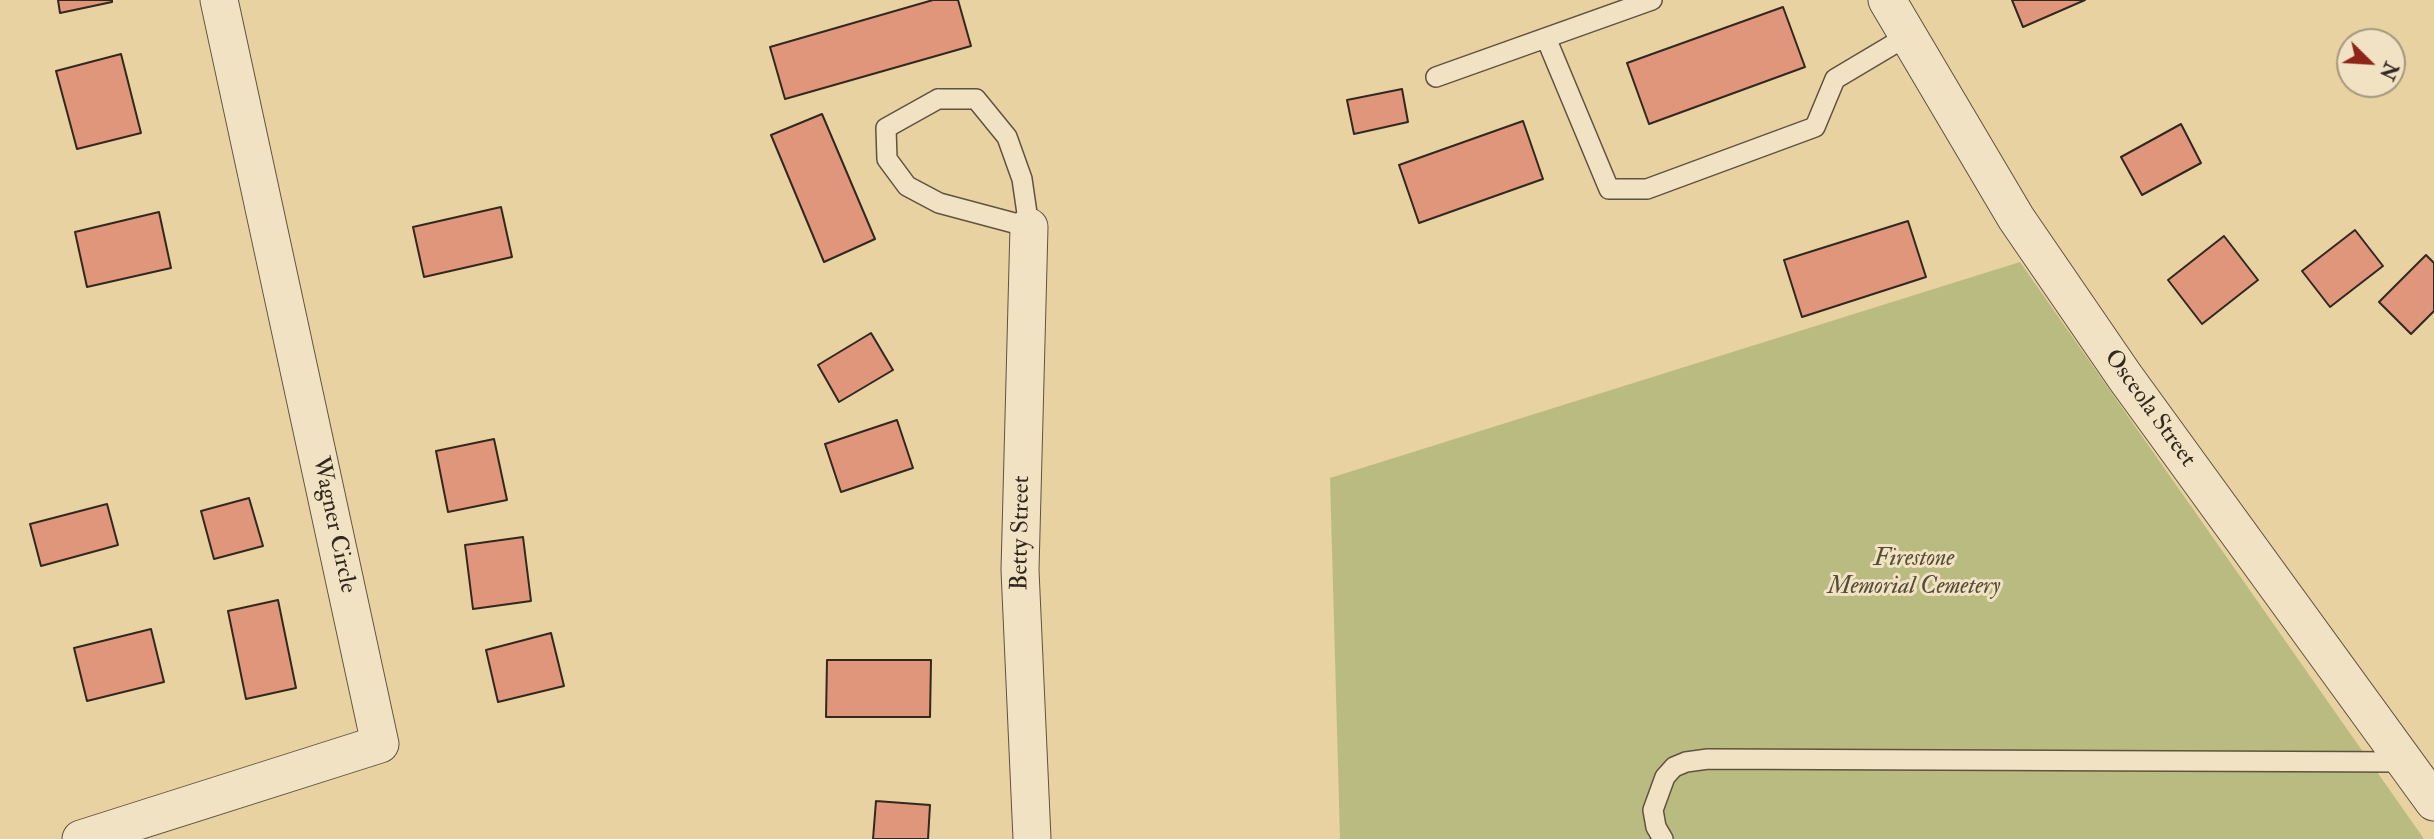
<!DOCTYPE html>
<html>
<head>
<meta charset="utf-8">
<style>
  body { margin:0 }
  #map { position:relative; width:2434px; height:839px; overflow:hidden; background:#e8d2a1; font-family:"IM FELL Double Pica",serif }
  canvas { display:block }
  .north { position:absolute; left:2336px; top:28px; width:70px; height:70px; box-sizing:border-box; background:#f0e2c2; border:2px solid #a49881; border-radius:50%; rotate:114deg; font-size:19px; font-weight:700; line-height:28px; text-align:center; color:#31281f }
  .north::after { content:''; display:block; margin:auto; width:24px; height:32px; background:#8f2418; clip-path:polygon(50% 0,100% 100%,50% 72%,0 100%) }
</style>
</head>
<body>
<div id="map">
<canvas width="2434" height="839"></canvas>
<div class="north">N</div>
</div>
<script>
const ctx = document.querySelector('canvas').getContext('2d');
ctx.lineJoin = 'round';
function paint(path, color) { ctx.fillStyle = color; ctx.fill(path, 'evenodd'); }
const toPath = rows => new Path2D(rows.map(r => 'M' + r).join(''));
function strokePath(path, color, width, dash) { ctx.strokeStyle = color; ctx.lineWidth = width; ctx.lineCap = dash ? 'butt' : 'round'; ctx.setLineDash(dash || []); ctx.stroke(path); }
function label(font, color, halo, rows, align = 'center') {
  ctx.font = font + ' "IM FELL Double Pica",serif'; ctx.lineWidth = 6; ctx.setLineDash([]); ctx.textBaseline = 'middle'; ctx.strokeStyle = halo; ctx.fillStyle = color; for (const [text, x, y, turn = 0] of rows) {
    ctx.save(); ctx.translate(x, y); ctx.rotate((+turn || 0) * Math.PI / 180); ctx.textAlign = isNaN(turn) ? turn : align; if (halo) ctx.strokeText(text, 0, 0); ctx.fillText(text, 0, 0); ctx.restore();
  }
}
const green = toPath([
  [2020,262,2424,839,1340,839,1330,478]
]);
const building = toPath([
  [58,0,112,0,112,2,60,13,58,0],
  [933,0,958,0,971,46,785,99,770,47,933,0],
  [2012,0,2085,0,2023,27,2012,0],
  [1783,7,1805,67,1649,124,1627,63,1783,7],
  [121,54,141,133,77,149,56,71,121,54],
  [1402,89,1408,122,1354,134,1347,100,1402,89],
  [822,114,875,239,824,262,771,135,822,114],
  [1523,121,1543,179,1419,223,1399,165,1523,121],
  [2181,124,2201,163,2142,195,2121,157,2181,124],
  [501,207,512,257,424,277,413,227,501,207],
  [159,212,171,268,87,287,75,232,159,212],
  [1908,221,1926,277,1802,317,1784,260,1908,221],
  [2355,230,2383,266,2330,307,2302,271,2355,230],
  [2224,236,2258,280,2202,324,2168,280,2224,236],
  [2426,255,2434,263,2434,311,2411,334,2379,302,2426,255],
  [871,333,893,370,839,402,818,365,871,333],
  [897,420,913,468,841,492,825,444,897,420],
  [494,439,507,500,448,512,436,451,494,439],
  [249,498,263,546,214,559,201,511,249,498],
  [107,504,118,545,41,566,30,524,107,504],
  [523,537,531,601,473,609,465,545,523,537],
  [278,600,296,688,246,699,228,611,278,600],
  [151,629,164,682,87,701,74,648,151,629],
  [551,633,564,686,498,702,486,650,551,633],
  [827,660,931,660,930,717,826,717,827,660],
  [876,801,930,805,928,839,873,839,876,801]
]);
const lane = toPath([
  [1546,38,1609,189,1647,189,1815,127,1835,79,1909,35],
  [1436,77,1652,0],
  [938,99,976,99,1007,137,1022,179,1029,227,939,203,907,186,887,159,886,128,938,99],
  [1663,839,1656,827,1653,810,1665,777,1674,767,1686,762,1708,759,2404,762]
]);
const street = toPath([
  [1887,0,2016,218,2125,377,2434,802],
  [1029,227,1020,570,1032,839],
  [81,839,380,744,219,0]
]);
const streetNames = [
  ["Osceola Street",2149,409,54],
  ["Wagner Circle",333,525,78],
  ["Betty Street",1022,533,-89]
];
const parkNames = [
  ["Firestone",1914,560],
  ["Memorial Cemetery",1914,588]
];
paint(green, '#babb81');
paint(building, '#df967b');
strokePath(building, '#31281f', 2);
strokePath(lane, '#5f5240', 22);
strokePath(street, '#5f5240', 39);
strokePath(lane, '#f0e2c2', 19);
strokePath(street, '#f0e2c2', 37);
label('24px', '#31281f', '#f0e2c2', streetNames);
label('italic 24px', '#534d38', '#f0e2c2', parkNames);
</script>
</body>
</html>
